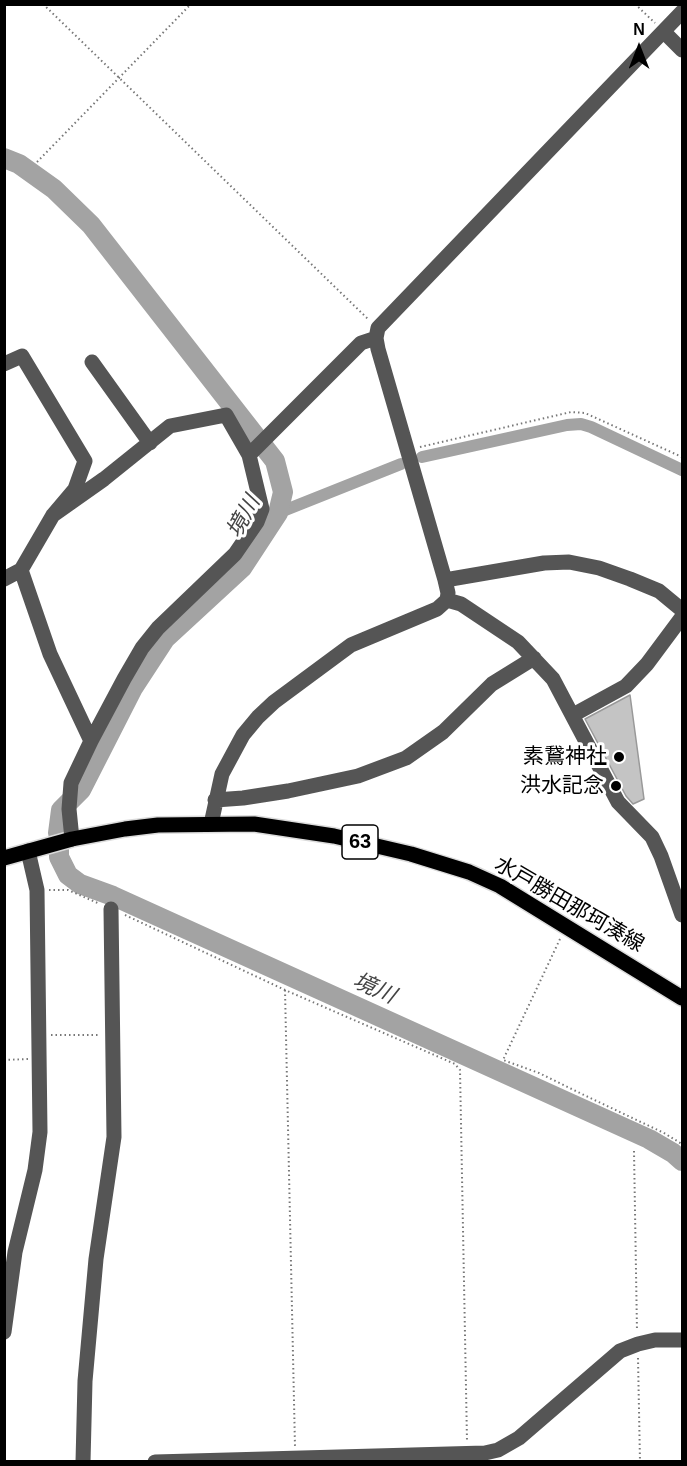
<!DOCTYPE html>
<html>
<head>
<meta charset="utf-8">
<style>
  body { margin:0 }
  #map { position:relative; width:687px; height:1466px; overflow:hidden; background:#fff; font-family:Arial,sans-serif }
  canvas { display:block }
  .frame { position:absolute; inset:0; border:6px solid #000; pointer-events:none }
  .north { position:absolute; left:609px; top:18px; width:60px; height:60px; -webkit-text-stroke:4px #fff; paint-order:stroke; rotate:0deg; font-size:16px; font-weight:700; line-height:24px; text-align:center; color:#000 }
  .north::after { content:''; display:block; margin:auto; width:21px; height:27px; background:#000; clip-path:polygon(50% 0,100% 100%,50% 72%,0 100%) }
</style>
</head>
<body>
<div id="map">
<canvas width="687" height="1466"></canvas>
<div class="frame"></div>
<div class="north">N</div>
</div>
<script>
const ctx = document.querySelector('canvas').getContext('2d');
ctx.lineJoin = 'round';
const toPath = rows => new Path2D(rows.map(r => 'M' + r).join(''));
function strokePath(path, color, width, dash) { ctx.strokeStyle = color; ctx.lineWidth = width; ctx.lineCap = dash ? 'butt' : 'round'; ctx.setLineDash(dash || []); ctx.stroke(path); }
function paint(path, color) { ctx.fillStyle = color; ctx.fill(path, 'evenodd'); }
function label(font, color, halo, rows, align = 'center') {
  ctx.font = font + ' Arial,"Noto Sans JP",sans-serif'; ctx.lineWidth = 6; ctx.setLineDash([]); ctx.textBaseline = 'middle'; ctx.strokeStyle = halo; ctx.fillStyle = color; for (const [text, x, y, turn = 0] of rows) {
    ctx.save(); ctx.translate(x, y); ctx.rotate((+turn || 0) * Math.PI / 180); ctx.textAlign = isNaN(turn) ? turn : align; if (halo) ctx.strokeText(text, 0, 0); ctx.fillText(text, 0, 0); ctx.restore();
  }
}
const canal = toPath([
  [422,457,567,425,581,424,591,427,682,470],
  [278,513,401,464]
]);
const river = toPath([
  [4,158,19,164,54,189,91,225,275,461,283,492,278,513,242,568,165,639,133,688,81,790,61,810,58,833],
  [59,850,59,857,68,875,80,884,113,896,649,1139,673,1153,682,1161]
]);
const building = toPath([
  [630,695,644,799,633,804,626,796,585,719,630,695]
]);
const path = toPath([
  [43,4,369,320],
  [635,4,655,23],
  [37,162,191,4],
  [420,447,571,412,585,413,682,457],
  [49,890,68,890,100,904],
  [125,915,285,990,455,1064,460,1070,467,1441],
  [560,939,503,1060,539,1073,584,1095,664,1133,682,1144],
  [285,990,295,1447],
  [51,1035,99,1035],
  [4,1060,28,1059],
  [634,1151,637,1331],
  [638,1358,640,1462]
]);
const minor = toPath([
  [664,32,682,50],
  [92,362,150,443],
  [4,364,22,356,85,461,75,489,53,515,21,570,4,579],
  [249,455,361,343,376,338],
  [53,515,104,479,170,426,226,415,249,455,262,509,257,522,235,554,158,628,142,648,124,679,91,741,71,783,69,809,72,839],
  [21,570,50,654,91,741],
  [445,580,544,563,569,562,599,568,630,579,659,591,682,610],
  [447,600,461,604,518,642,553,679,618,802,652,837,661,856,682,915],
  [573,715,626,686,647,664,682,617],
  [215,800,243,798,288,791,358,776,406,758,443,732,492,684,534,658],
  [211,824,222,774,243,735,258,717,274,702,351,645,437,609,447,600,448,593,445,580,378,349,376,338,378,328,682,12],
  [4,1332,15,1252,35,1170,40,1132,37,890,28,851],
  [83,1462,85,1381,96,1259,114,1137,111,909],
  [155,1462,485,1453,498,1450,519,1438,620,1351,638,1344,655,1340,682,1340]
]);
const major = toPath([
  [4,858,72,839,125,829,158,825,254,824,334,836,411,854,469,872,500,886,682,998]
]);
const markers = [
  [619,757,6,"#000"],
  [616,786,6,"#000"]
];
const shields = [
  [360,842,36]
];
const shieldNames = [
  ["63",360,842]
];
const poiNames = [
  ["素鵞神社",607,757],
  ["洪水記念",604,786]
];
const streetNames = [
  ["水戸勝田那珂湊線",569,905,30]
];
const waterNames = [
  ["境川",244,517,-61],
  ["境川",374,989,24]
];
strokePath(canal, '#a3a3a3', 12);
strokePath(river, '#a3a3a3', 20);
paint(building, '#c4c4c4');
strokePath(building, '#999', 1.5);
strokePath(major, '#dbdbdb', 18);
strokePath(path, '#777', 2, [1.5, 3]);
strokePath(minor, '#555', 15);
strokePath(major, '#000', 15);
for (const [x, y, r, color] of markers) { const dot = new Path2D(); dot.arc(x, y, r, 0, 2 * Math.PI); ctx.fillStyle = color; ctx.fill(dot); strokePath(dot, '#fff', 2); }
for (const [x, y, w] of shields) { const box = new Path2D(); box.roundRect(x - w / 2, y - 17, w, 34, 4.5); ctx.fillStyle = '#fff'; ctx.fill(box); strokePath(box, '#000', 1.5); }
label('bold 20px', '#000', null, shieldNames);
label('21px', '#000', '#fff', poiNames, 'right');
label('21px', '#000', '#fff', streetNames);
label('italic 22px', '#444', '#fff', waterNames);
</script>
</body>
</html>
